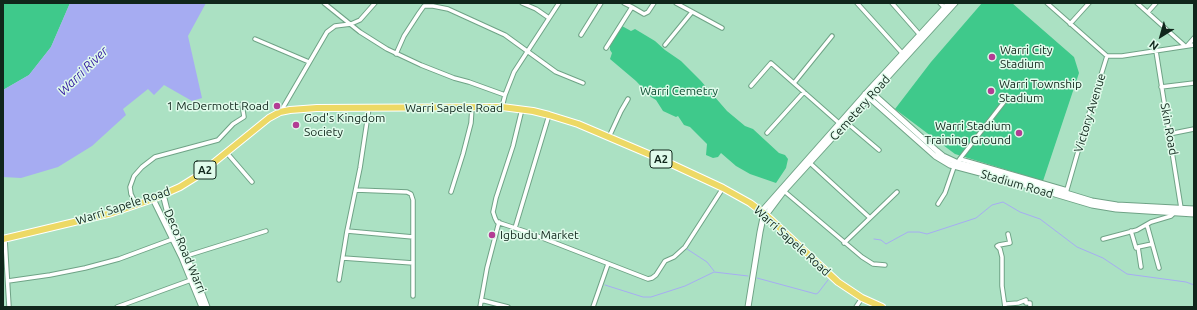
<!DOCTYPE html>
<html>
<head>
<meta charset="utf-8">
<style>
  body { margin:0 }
  #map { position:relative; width:1197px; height:310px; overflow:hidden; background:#abe1c3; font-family:Ubuntu,sans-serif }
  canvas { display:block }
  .frame { position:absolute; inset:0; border:4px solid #10261b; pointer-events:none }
  .north { position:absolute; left:1141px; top:16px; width:40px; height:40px; -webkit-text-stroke:3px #e0fbeb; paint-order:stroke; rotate:217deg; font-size:11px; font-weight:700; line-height:16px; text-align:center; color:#10261b }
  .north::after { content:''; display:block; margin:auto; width:14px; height:18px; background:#10261b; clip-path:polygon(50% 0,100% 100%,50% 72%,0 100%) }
</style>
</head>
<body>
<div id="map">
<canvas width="1197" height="310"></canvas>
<div class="frame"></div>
<div class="north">N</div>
</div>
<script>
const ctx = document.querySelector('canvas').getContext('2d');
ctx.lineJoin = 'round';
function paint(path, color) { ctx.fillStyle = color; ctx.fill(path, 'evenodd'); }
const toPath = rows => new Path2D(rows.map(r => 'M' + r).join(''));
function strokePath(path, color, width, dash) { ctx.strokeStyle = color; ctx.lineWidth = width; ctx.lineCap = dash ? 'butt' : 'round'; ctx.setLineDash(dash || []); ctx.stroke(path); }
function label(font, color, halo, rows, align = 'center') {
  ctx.font = font + ' Ubuntu,sans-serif'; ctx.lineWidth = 3; ctx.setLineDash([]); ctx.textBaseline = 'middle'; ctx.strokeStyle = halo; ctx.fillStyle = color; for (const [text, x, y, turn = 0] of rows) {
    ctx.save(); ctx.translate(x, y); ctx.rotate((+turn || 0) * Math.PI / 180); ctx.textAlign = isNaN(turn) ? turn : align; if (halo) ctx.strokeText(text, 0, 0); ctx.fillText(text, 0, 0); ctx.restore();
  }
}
const green = toPath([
  [3,3,70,3,51,47,29,75,3,90],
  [982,3,1012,3,1074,57,1079,73,1043,181,955,154,895,109,931,62],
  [622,26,631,31,635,29,655,41,665,50,681,61,701,81,727,111,745,126,753,129,779,153,785,155,788,159,786,168,776,183,750,174,736,166,721,153,718,157,713,158,706,155,707,144,690,127,684,125,678,116,676,117,663,111,656,100,651,97,636,81,610,59,612,53,610,50,610,46]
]);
const water = toPath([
  [70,3,206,3,188,36,202,98,192,101,164,85,154,95,148,89,123,109,126,115,92,146,58,167,21,178,3,177,3,90,29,75,51,47]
]);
const stream = toPath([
  [874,239,881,240,886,244,908,232,919,232,927,234,976,218,992,205,1003,202,1020,212,1040,219,1077,247,1103,258,1127,274,1186,282,1194,285],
  [687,249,707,262,714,271],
  [757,278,816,294,818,293,828,280],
  [605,285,643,297,651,297,685,286,714,272,748,276]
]);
const street = toPath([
  [324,3,360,32,387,49,421,65,454,78,469,82,505,95],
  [522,3,536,9,549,18],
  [624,3,632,7],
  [676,3,722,28],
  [857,3,903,54],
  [892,3,920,35],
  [940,3,945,8],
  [1047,3,1107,56,1122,56,1194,45],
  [1137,3,1185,46],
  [1148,12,1156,3],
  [1070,24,1089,3],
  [581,35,601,3],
  [255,39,309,62],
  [665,45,692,12],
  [1187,46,1194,38],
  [606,48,632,7,644,14,648,12,654,3],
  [1156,51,1181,208],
  [396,54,404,36,419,13,424,6,433,6,448,9,505,35,556,72,583,83],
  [794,83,832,36],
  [751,86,771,63,839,123],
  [1161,87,1194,83],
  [502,107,505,95,514,72,559,3],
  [522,109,513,146,496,198,493,212,495,218,497,222,527,232,648,279,652,278,656,275,665,261,674,257,685,247,723,188],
  [281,111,327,32,335,26,351,24,360,20,375,3],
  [846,122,879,150],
  [767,133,804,92],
  [1169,134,1194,129],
  [609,137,621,111,628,99],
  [227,153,252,182],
  [960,159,1067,190],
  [959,160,1004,102],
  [810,163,869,217],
  [356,190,407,192,411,194,413,200,413,296],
  [784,191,862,257,873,264,885,265],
  [451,192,463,154,471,123,472,107],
  [1066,193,1087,120,1107,56],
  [136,204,131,194,130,187,134,176,142,167,155,157,218,140,233,124,244,117,242,104],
  [938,204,945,193,954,167],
  [1147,225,1159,268],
  [515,228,549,115],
  [347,231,413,237],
  [1131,231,1136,248,1138,247,1141,267],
  [5,239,9,307],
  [1103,239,1137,230,1151,222,1171,216,1174,213],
  [844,243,897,192],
  [1138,247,1152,244],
  [186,256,266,231],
  [343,258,413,263],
  [339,280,347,231,360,168,369,108],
  [8,281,50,275,85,268,119,259,173,239],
  [481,300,508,307],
  [1006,304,1018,303,1026,300,1026,303,1030,303,1030,307],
  [117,307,191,280],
  [480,307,487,268,499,222],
  [593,307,608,264],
  [856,307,862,298],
  [1005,307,1002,286,1002,257,1000,249,997,246,999,245,1010,243,1008,234]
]);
const secondary = toPath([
  [869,90,937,151,943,156,958,163,1010,176,1092,201,1117,205,1194,209],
  [865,94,935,156,950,165,1018,183,1092,205,1116,209,1194,214],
  [163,194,168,214,196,278,207,307],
  [153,199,182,258,202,307],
  [762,211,869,90,949,3],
  [766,215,784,191,955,3],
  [748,307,760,232,764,213]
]);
const highway = toPath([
  [3,239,112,213,153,199,180,187,196,177,269,118,280,112,290,110,317,108,502,107,533,111,549,115,578,124,665,161,723,188,750,203,766,215,838,282,862,298,882,307]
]);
const markers = [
  [992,57,4,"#b33d94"],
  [991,91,4,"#b33d94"],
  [277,106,4,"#b33d94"],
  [296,125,4,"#b33d94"],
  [1019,133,4,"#b33d94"],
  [492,235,4,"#b33d94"]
];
const shields = [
  [661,159,22],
  [205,170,22]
];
const shieldNames = [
  ["A2",661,159],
  ["A2",205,170]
];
const poiNames = [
  ["Warri City",1000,50],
  ["Stadium",1000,64],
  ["Warri Township",999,84],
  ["Stadium",999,98],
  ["1 McDermott Road",269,106,"right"],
  ["God's Kingdom",304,118],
  ["Society",304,132],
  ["Warri Stadium",1011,126,"right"],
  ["Training Ground",1011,140,"right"],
  ["Igbudu Market",500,235]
];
const parkNames = [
  ["Warri Cemetry",679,91]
];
const streetNames = [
  ["Warri Sapele Road",454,108],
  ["Cemetery Road",860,108,-48],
  ["Victory Avenue",1090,113,-73],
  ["Skin Road",1169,129,80],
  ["Stadium Road",1017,184,16],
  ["Warri Sapele Road",123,206,-18],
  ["Warri Sapele Road",792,241,42],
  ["Deco Road Warri",185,251,67]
];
const waterNames = [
  ["Warri River",83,71,-44]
];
paint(green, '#3fc98b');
paint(water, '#a6acf2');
strokePath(stream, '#a6acf2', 1);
strokePath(street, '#6fa386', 5.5);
strokePath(secondary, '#6fa386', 7);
strokePath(highway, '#fff', 8);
strokePath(street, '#fff', 3.5);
strokePath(secondary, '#fff', 5);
strokePath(highway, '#edd965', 6);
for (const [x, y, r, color] of markers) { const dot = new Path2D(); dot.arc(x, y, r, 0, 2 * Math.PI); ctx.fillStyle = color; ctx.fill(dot); strokePath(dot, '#e0fbeb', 1.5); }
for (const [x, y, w] of shields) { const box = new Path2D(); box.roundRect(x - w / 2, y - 9, w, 18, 3); ctx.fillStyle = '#e0fbeb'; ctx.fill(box); strokePath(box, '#10261b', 1); }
label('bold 11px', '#10261b', null, shieldNames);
label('12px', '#10261b', '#e0fbeb', poiNames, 'left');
label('12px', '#0c4d31', '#e0fbeb', parkNames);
label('12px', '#10261b', '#e0fbeb', streetNames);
label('italic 13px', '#361da3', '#e0fbeb', waterNames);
</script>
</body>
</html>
